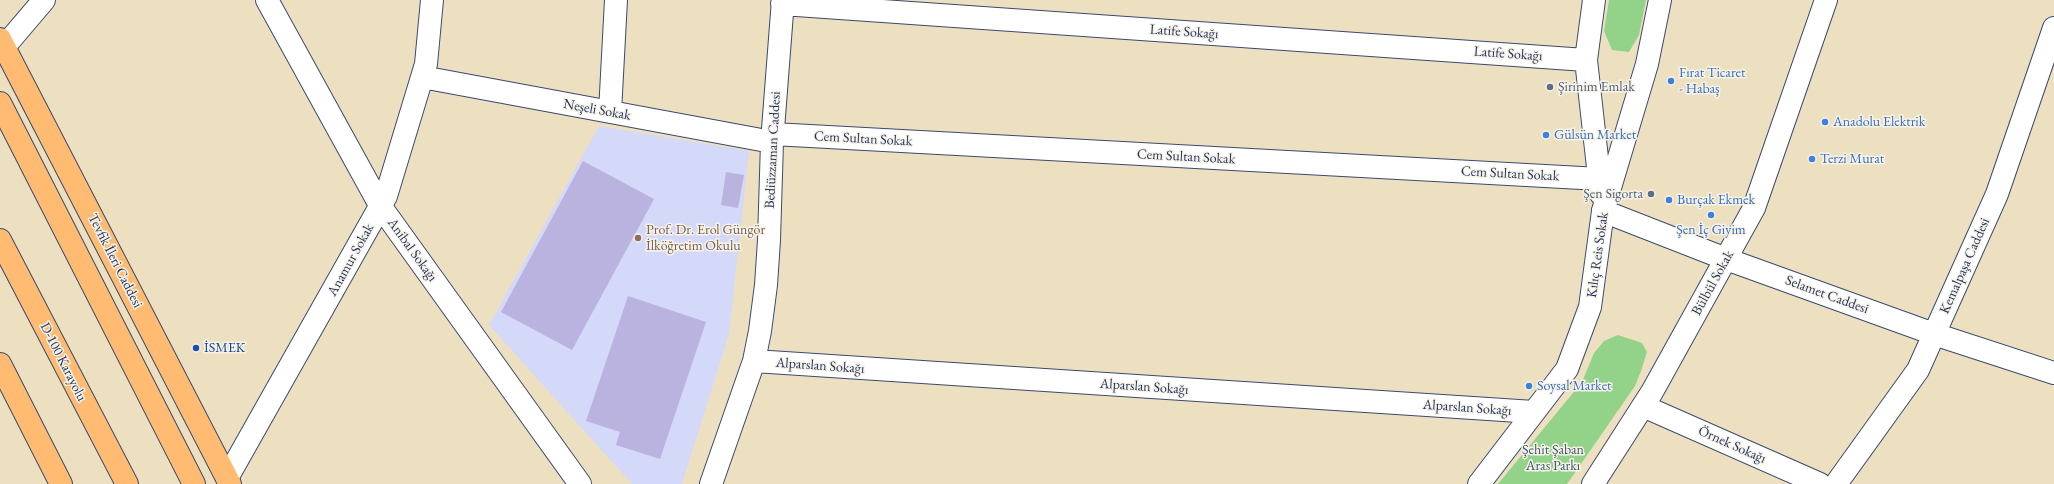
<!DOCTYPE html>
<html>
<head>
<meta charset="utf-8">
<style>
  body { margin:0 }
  canvas { display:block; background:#ede0c0 }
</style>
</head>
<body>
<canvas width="2054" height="484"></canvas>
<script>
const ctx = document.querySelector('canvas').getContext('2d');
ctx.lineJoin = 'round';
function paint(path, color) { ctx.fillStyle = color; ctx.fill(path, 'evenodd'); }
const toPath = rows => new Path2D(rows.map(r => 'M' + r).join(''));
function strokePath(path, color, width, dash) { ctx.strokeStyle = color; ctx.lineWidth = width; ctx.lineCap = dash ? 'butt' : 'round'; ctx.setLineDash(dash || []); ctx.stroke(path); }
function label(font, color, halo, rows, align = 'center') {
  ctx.font = font + ' "EB Garamond",serif'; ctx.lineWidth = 3; ctx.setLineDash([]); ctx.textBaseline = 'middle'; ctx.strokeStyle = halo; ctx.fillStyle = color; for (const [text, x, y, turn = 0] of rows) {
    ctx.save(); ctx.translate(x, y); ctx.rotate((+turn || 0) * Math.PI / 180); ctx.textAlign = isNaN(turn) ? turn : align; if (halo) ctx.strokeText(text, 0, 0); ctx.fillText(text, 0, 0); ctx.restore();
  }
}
const built = toPath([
  [599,126,749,151,729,334,682,484,632,484,489,325]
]);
const green = toPath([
  [1609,0,1646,0,1639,35,1629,52,1612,50,1604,31],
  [1618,335,1642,343,1647,352,1641,371,1635,386,1567,484,1498,484,1582,382,1594,353,1604,341]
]);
const building = toPath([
  [583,161,654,199,572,350,501,312],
  [726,172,744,175,738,208,721,205],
  [628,296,706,322,660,459,616,445,620,432,586,421]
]);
const minor = toPath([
  [267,0,381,207,580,484],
  [1594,0,1586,60,1601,194],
  [782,4,1586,60],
  [4,47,44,0],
  [422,77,772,142],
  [610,112,616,0],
  [773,134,1600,179],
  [754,361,1534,412],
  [1643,406,1820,484],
  [227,478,386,196,426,64,432,0],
  [711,484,754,361,760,331,766,285,769,240,772,142,783,0],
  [1479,484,1567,369,1590,307,1603,211,1647,64,1660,0],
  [1593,484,1652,392,1754,208,1826,0]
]);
const tertiary = toPath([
  [1603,211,1726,259,1934,334,2054,373],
  [1836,484,1918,370,1997,194,2054,28]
]);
const primary = toPath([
  [0,39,230,484],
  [0,103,194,484]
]);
const trunk = toPath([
  [0,240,127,484],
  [0,364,61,484]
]);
const markers = [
  [1671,81,4,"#3f7fe0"],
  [1550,87,4,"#5c6f8a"],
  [1825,122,4,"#3f7fe0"],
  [1546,135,4,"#3f7fe0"],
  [1812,159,4,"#3f7fe0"],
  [1651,194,4,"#5c6f8a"],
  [1669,200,4,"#3f7fe0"],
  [1711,215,4,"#3f7fe0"],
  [638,238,4,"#8d6e63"],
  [196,348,4,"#1a4fb4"],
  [1529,386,4,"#3f7fe0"]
];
const streetNames = [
  ["Latife Sokağı",1184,32,4],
  ["Latife Sokağı",1508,54,4],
  ["Neşeli Sokak",597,110,10],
  ["Cem Sultan Sokak",863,139,3],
  ["Bediüzzaman Caddesi",773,150,-87],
  ["Cem Sultan Sokak",1186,157,3],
  ["Cem Sultan Sokak",1510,174,3],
  ["Anibal Sokağı",412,250,54],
  ["Kılıç Reis Sokak",1598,255,-82],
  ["Anamur Sokak",351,260,-61],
  ["Tevfik İleri Caddesi",115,261,63],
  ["Kemalpaşa Caddesi",1965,266,-66],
  ["Bülbül Sokak",1713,283,-61],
  ["Selamet Caddesi",1827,295,20],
  ["D-100 Karayolu",63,362,63],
  ["Alparslan Sokağı",820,366,4],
  ["Alparslan Sokağı",1144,387,4],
  ["Alparslan Sokağı",1467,408,4],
  ["Örnek Sokağı",1732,445,24]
];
const shopNames = [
  ["Fırat Ticaret",1679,73],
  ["- Habaş",1679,89],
  ["Anadolu Elektrik",1833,122],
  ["Gülsün Market",1554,135],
  ["Terzi Murat",1820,159],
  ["Burçak Ekmek",1677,200],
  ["Şen İç Giyim",1711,230,"center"],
  ["Soysal Market",1537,386]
];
const serviceNames = [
  ["Şirinim Emlak",1558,87],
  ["Şen Sigorta",1643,194,"right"]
];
const educationNames = [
  ["Prof. Dr. Erol Güngör",646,230],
  ["İlköğretim Okulu",646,246]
];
const transitNames = [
  ["İSMEK",204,348]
];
const parkNames = [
  ["Şehit Şaban",1553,450],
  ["Aras Parkı",1553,466]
];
paint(built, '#d4d8f9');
paint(green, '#93d289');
paint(building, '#bab2df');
strokePath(minor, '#3a4a6d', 24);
strokePath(tertiary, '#3a4a6d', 24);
strokePath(primary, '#3a4a6d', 24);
strokePath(trunk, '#3a4a6d', 24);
strokePath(minor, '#fff', 22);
strokePath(tertiary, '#fff', 22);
strokePath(primary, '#ffbb71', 22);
strokePath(trunk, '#ffbb71', 22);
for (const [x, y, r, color] of markers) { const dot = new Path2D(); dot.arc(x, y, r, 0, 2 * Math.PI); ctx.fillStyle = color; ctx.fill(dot); strokePath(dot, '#f7f3e8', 1.5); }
label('14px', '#1b2f5e', '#f7f3e8', streetNames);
label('14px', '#366cbe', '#f7f3e8', shopNames, 'left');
label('14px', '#4e5e75', '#f7f3e8', serviceNames, 'left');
label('14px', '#785e54', '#f7f3e8', educationNames, 'left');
label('14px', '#164399', '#f7f3e8', transitNames, 'left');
label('14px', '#395869', '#f7f3e8', parkNames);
</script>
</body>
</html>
